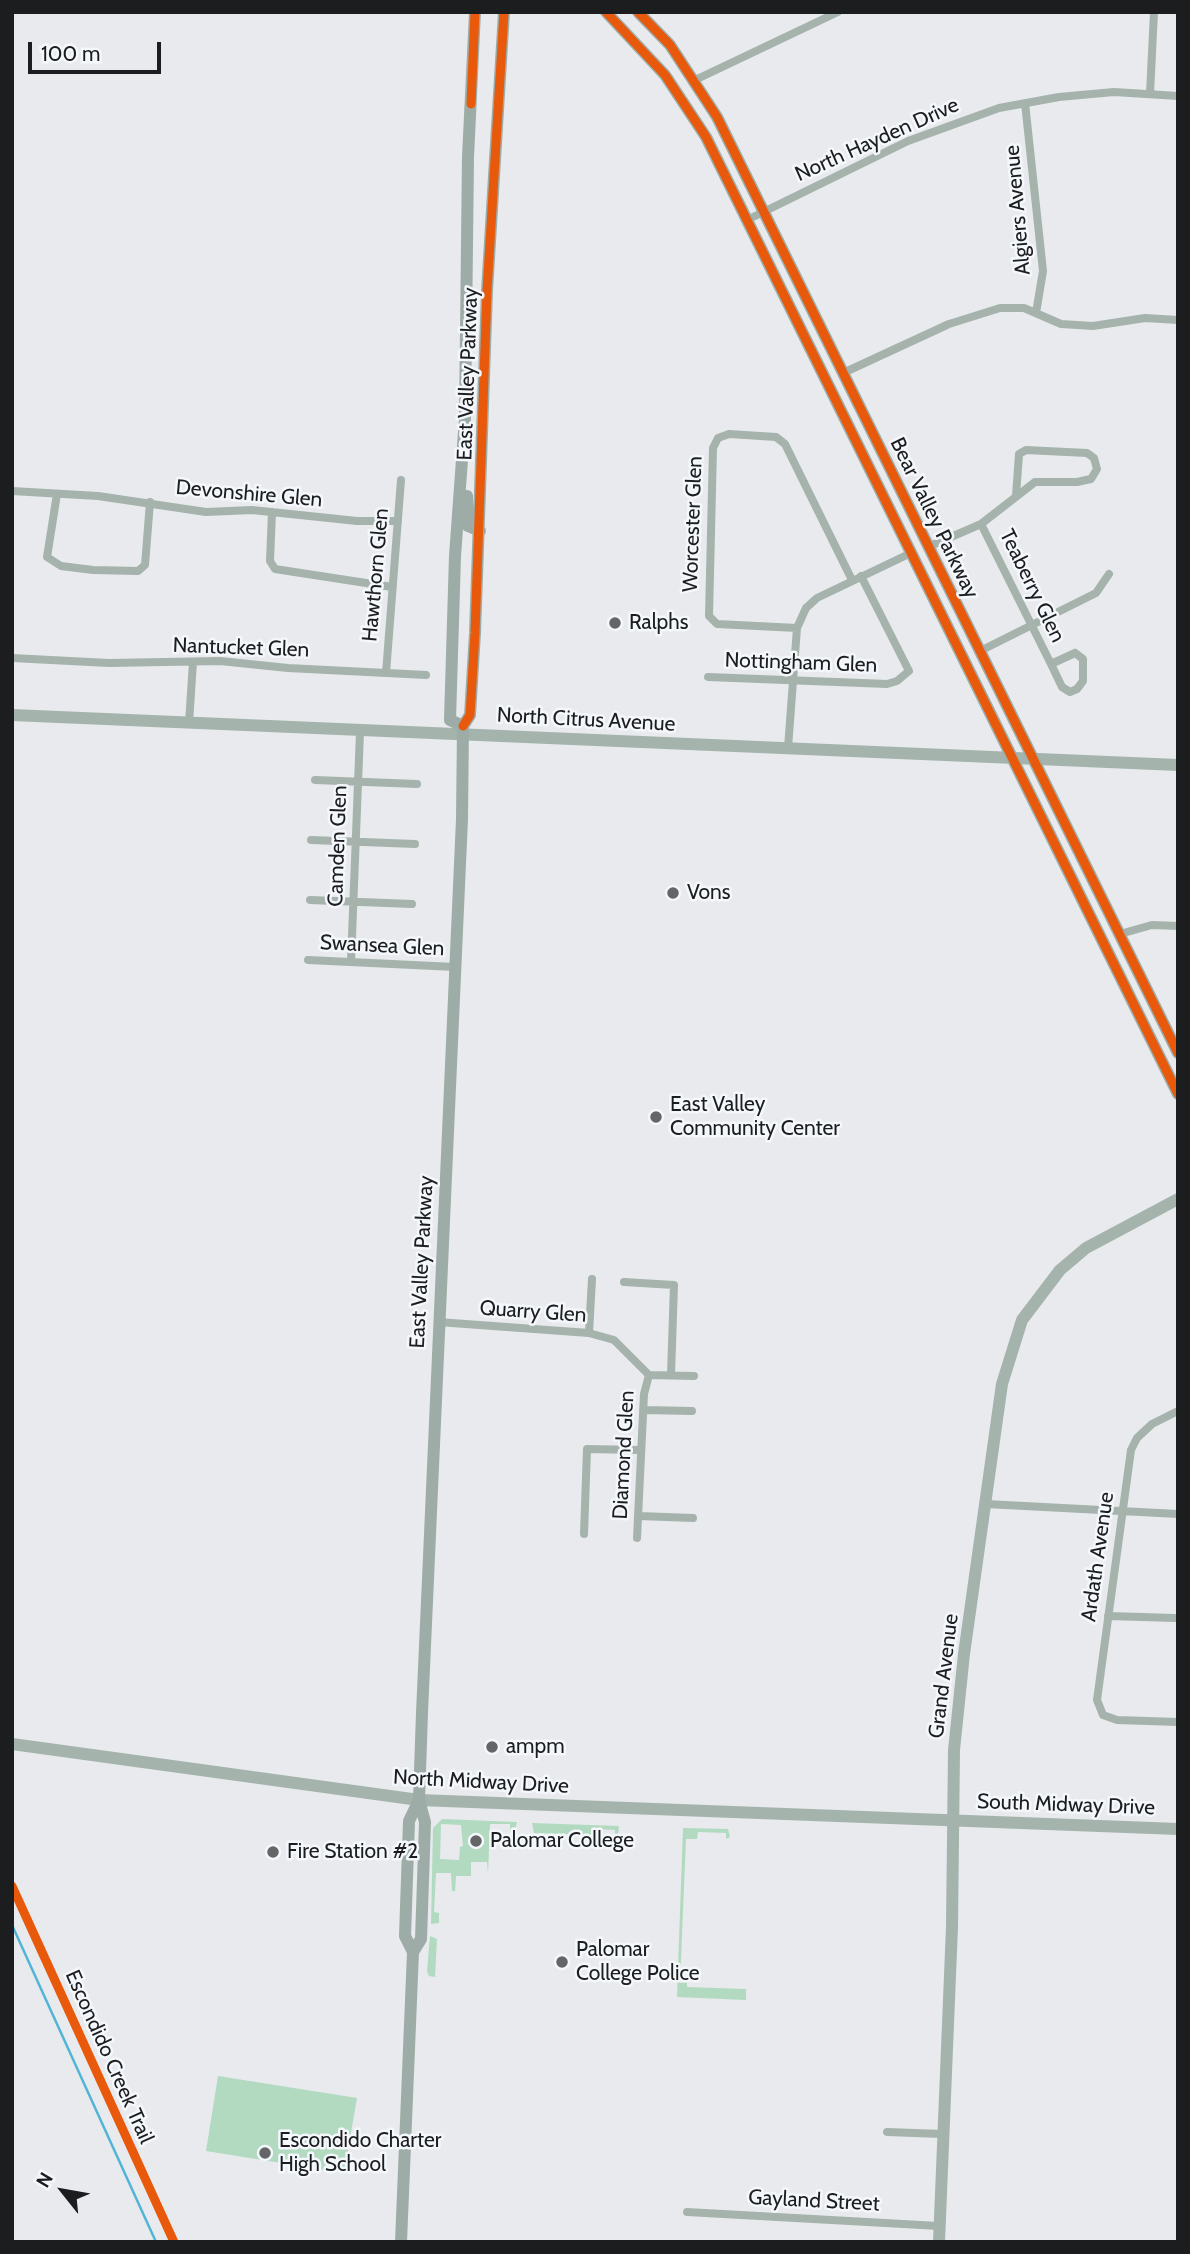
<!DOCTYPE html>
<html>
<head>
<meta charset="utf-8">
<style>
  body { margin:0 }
  #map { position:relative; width:1190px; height:2254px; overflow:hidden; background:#e8eaed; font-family:Cabin,sans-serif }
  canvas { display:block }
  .frame { position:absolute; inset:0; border:14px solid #1c1d1f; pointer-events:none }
  .north { position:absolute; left:28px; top:2156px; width:70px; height:70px; -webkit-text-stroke:5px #f4f7fc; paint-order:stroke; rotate:301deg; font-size:19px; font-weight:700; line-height:28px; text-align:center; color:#1c1d1f }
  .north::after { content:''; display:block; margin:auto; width:24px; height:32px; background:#1c1d1f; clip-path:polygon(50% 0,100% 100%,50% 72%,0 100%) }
  .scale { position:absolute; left:28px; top:42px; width:133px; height:32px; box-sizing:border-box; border:4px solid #1c1d1f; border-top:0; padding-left:9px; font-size:21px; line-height:24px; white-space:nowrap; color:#1c1d1f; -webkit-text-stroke:5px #f4f7fc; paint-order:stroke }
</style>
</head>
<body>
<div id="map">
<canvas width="1190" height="2254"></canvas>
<div class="frame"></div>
<div class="north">N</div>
<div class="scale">100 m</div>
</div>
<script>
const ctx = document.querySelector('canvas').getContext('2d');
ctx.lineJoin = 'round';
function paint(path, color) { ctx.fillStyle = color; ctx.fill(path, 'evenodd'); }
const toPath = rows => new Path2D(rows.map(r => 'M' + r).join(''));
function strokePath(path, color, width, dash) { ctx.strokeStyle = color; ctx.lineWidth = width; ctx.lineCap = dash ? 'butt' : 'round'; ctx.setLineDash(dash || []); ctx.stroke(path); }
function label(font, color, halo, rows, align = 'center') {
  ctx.font = font + ' Cabin,sans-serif'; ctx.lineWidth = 5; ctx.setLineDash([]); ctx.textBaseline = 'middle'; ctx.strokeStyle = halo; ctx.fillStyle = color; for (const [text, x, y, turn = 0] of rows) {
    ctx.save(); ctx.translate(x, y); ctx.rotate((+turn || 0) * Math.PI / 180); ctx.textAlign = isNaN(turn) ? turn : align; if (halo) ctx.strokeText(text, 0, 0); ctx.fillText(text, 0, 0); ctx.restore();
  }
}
const green = toPath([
  [442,1819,517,1822,515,1831,510,1831,510,1824,490,1824,488,1874,487,1862,471,1862,471,1876,456,1876,455,1891,452,1891,451,1873,436,1873,434,1912,439,1913,439,1923,431,1924,433,1828],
  [441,1824,461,1825,463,1846,460,1847,459,1860,440,1859],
  [532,1823,619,1826,618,1835,615,1837,615,1830,595,1829,592,1835,534,1833],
  [683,1828,728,1829,730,1837,726,1839,726,1833,698,1832,697,1839,686,1839,680,1983,687,1982,687,1987,746,1989,746,2000,677,1997],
  [430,1936,437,1939,435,1977,429,1976,427,1971],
  [218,2076,357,2098,344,2173,206,2151]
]);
const stream = toPath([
  [12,1925,156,2242]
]);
const street = toPath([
  [695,80,838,12],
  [1150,94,1154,12],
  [1025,103,1043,271,1036,313],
  [747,220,908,141,999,108,1059,97,1114,92,1178,96],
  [843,373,949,324,1000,308,1024,308,1061,324,1093,326,1145,318,1178,320],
  [12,491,98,496,206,512,252,510,357,521,398,521],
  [57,494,47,557,61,566,93,570,138,571,145,565,150,502],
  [272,512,270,561,275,569,392,587],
  [981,524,1051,664],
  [928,547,981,524,1035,482,1077,482,1091,479,1097,469,1094,458,1087,453,1026,450,1019,454,1016,496],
  [797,628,717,624,709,616,713,448,718,438,729,434,776,437,785,444,852,580],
  [980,651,1096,593,1109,574],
  [1075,653,1083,659,1083,681,1077,689,1070,692,1062,687,1051,664,1075,653],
  [12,658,109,663,220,661,288,668,426,675],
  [386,673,401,480],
  [708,677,887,684,897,681,909,671,861,576],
  [189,723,193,662],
  [788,748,797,628,806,608,817,598,911,553],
  [315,780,417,784],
  [311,840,415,844],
  [310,900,412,904],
  [1120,934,1152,925,1178,926],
  [308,960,455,967],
  [351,962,360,732],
  [624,1282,674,1285,671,1375],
  [438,1322,589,1333,614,1340,649,1375],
  [589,1333,592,1279],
  [649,1375,694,1376],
  [644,1410,692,1411],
  [1178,1411,1152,1424,1137,1438,1131,1450,1097,1700,1103,1715,1117,1720,1178,1722],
  [986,1504,1178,1514],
  [639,1516,693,1518],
  [584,1534,587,1449,641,1450],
  [637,1538,644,1394,649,1375],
  [1108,1616,1175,1618],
  [887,2132,942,2134],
  [687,2212,939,2226]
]);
const secondary = toPath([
  [12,715,1178,765],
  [12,1744,419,1800,1178,1829],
  [939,2242,952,1927,954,1750,964,1654,1002,1384,1022,1320,1060,1270,1086,1248,1178,1199]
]);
const primary = toPath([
  [606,12,665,75,706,137,1178,1094],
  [638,12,670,45,717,117,1178,1053],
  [467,496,468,526,480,531],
  [463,726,450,720,455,556,465,418,468,157,475,12],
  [413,1952,405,1936,409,1821,419,1800],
  [401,2242,413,1952,421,1939,425,1822,419,1800,422,1713,462,819,463,726,470,715,475,633,487,291,504,12]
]);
const cycleway = toPath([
  [606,12,665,75,706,137,1178,1094],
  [638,12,670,45,717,117,1178,1053],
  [471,104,475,12],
  [463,726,470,715,475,633,487,291,504,12],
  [12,1886,174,2242]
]);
const markers = [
  [615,623,7,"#636567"],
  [673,893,7,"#636567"],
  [656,1117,7,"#636567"],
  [492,1747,7,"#636567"],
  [476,1841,7,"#636567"],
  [273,1852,7,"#636567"],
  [562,1962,7,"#636567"],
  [265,2153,7,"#636567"]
];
const streetNames = [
  ["North Hayden Drive",877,140,-24],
  ["Algiers Avenue",1018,210,-95],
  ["East Valley Parkway",468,374,-88],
  ["Devonshire Glen",249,494,5],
  ["Bear Valley Parkway",934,518,64],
  ["Worcester Glen",693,524,-88],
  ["Hawthorn Glen",376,575,-85],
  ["Teaberry Glen",1032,586,64],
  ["Nantucket Glen",241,648,2],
  ["Nottingham Glen",801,663,2],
  ["North Citrus Avenue",586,720,3],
  ["Camden Glen",338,846,-88],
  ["Swansea Glen",382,946,3],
  ["East Valley Parkway",422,1262,-87],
  ["Quarry Glen",533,1312,4],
  ["Diamond Glen",624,1455,-87],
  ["Ardath Avenue",1098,1557,-82],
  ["Grand Avenue",944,1676,-83],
  ["North Midway Drive",481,1782,3],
  ["South Midway Drive",1066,1805,2],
  ["Escondido Creek Trail",109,2057,66],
  ["Gayland Street",814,2201,3]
];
const poiNames = [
  ["Ralphs",629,623],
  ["Vons",687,893],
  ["East Valley",670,1105],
  ["Community Center",670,1129],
  ["ampm",506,1747],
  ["Palomar College",490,1841],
  ["Fire Station #2",287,1852],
  ["Palomar",576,1950],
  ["College Police",576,1974],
  ["Escondido Charter",279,2141],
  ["High School",279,2165]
];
paint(green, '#b2dac0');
strokePath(stream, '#52b4d7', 2.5);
strokePath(street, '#a5b3ac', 8);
strokePath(secondary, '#a4b3ac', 12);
strokePath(primary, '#9daca6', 12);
strokePath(cycleway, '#e8590c', 9);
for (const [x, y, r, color] of markers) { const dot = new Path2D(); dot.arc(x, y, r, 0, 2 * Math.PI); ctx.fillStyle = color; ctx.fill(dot); strokePath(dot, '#f4f7fc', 2.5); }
label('21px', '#1c1d1f', '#f4f7fc', streetNames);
label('21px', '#1c1d1f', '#f4f7fc', poiNames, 'left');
</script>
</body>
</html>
